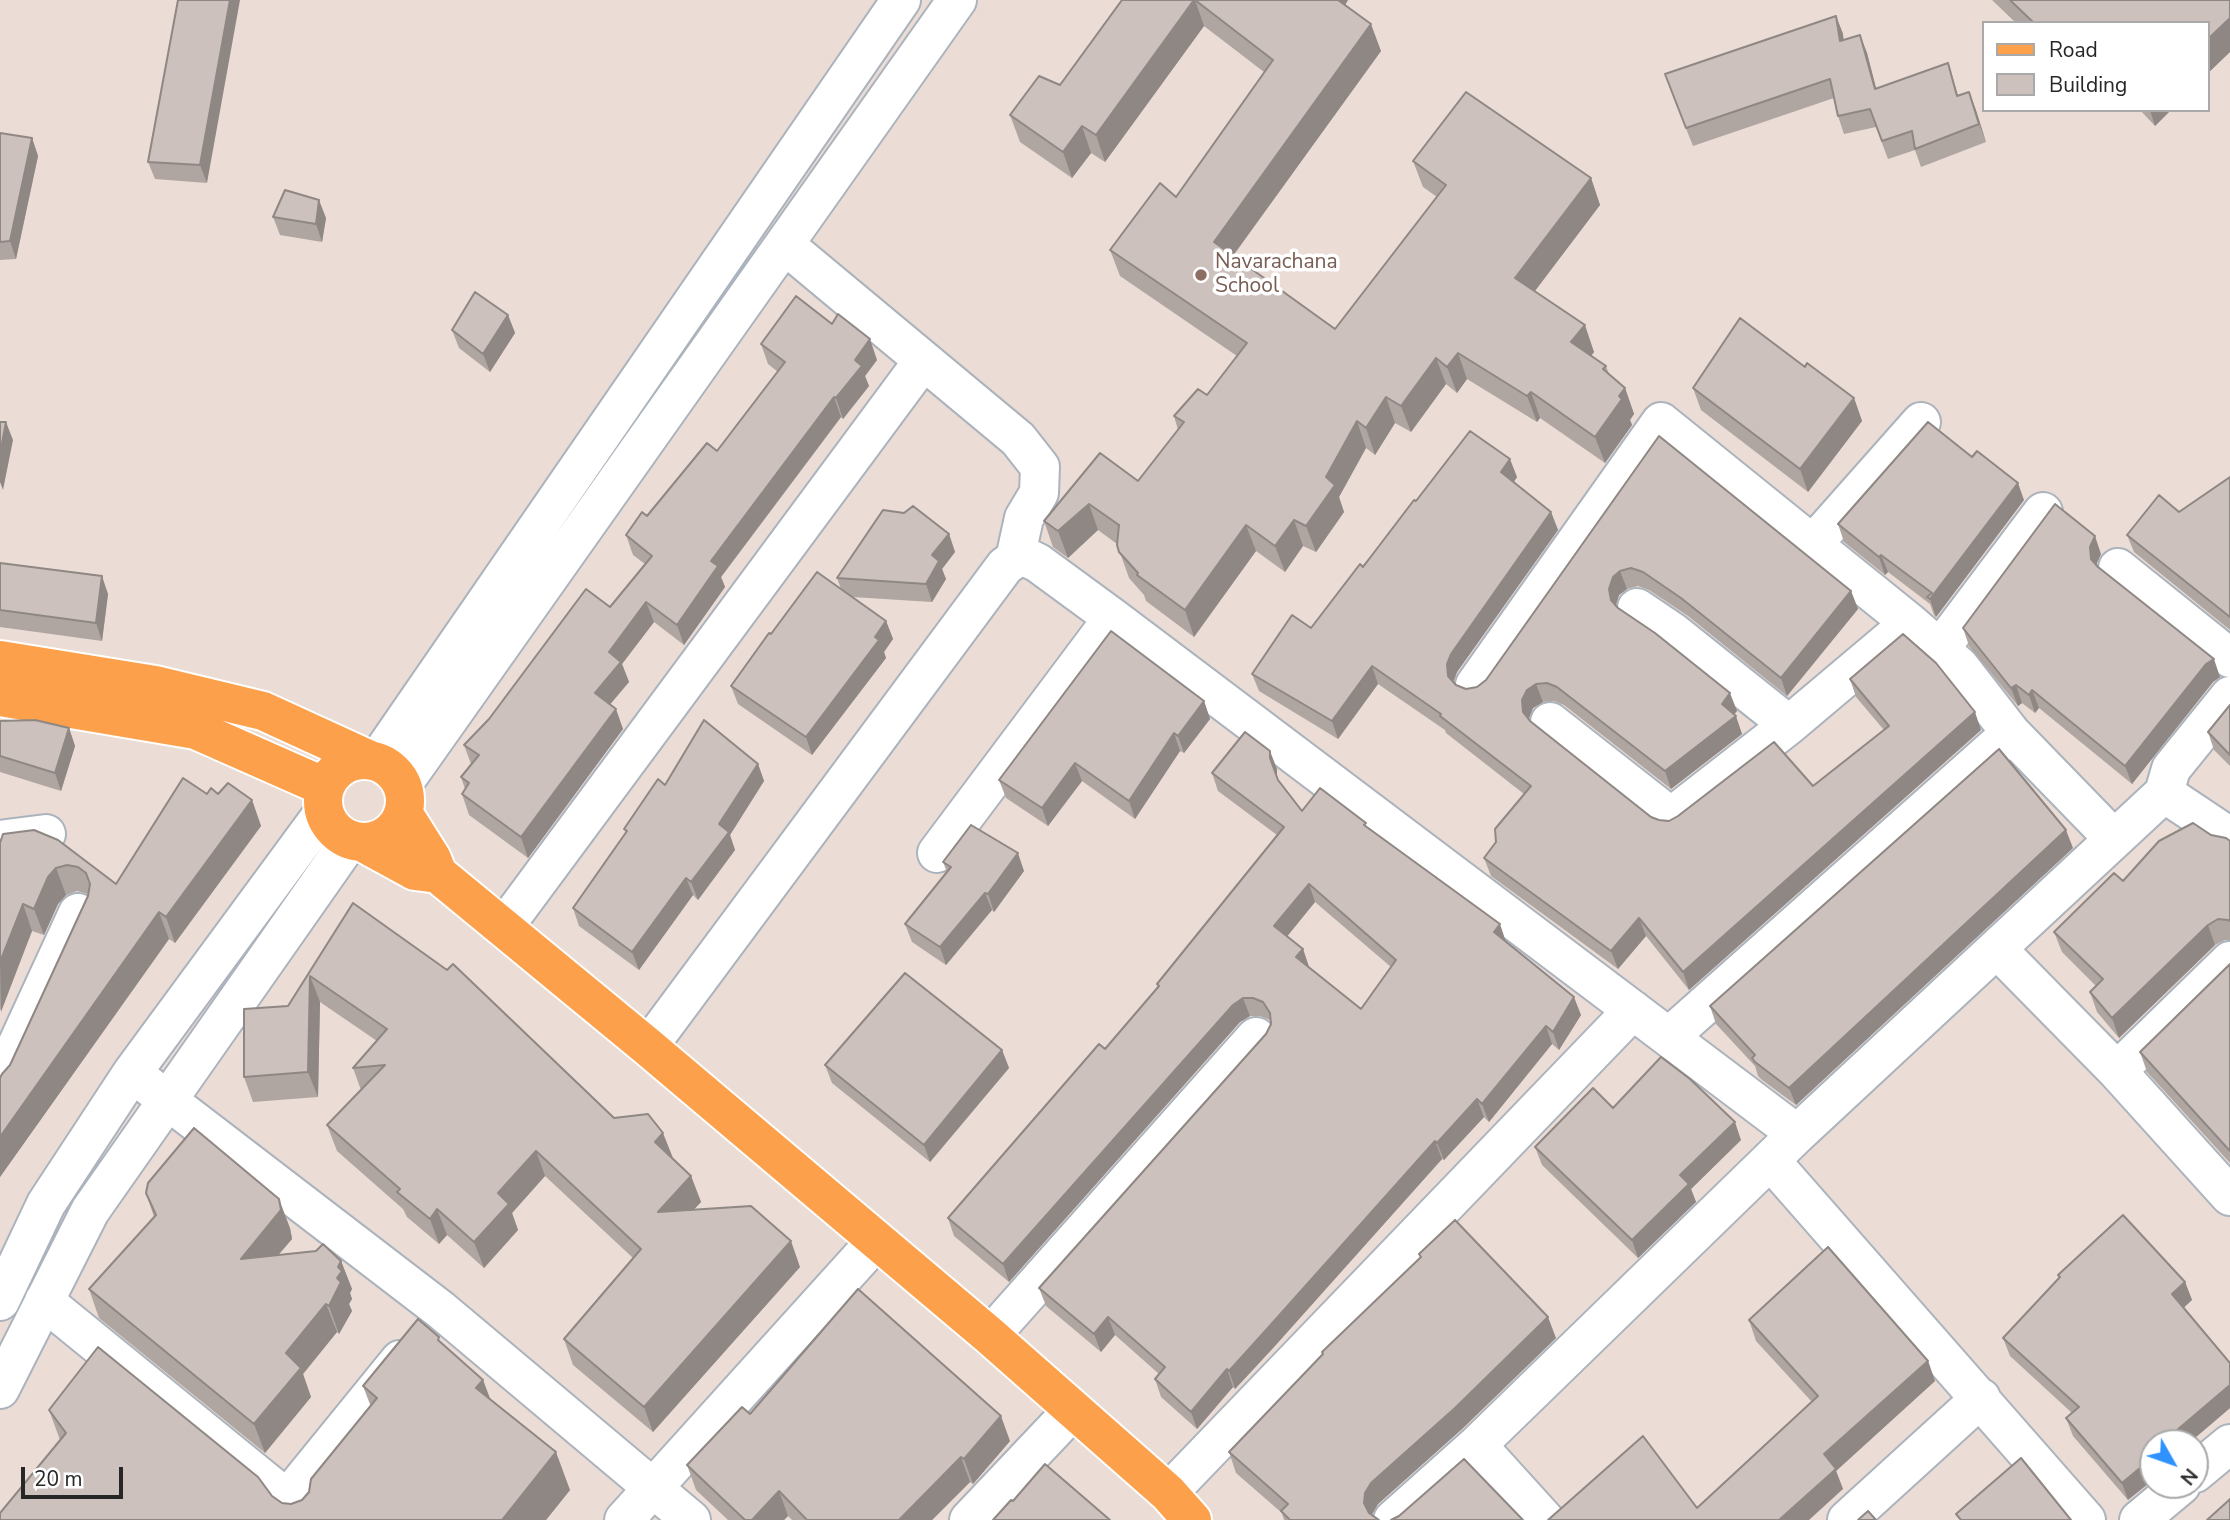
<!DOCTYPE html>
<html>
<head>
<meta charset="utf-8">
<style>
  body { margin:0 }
  #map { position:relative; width:2230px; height:1520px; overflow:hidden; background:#ebdcd6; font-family:"Nunito Sans",sans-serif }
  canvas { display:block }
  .legend { position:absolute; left:1982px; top:21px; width:228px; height:91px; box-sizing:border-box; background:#fff; border:2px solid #a9a9a9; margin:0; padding:9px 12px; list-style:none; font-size:21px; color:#272727 }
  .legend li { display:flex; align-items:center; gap:14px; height:35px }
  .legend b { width:35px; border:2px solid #a9a9a9 }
  .north { position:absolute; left:2139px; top:1429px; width:70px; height:70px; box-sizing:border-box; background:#fff; border:2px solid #a9a9a9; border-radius:50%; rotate:130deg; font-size:19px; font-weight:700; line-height:28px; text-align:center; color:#272727 }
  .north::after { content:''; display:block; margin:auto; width:24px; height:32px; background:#3092ff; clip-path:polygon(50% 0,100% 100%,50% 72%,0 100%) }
  .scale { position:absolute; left:21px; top:1467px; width:102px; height:32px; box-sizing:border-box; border:4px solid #272727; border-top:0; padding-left:9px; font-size:21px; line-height:24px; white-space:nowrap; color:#272727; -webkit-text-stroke:5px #fff; paint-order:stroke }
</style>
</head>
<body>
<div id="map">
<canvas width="2230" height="1520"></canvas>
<ul class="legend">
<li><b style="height:9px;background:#fca04b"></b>Road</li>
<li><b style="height:19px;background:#ccc1bc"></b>Building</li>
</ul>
<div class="north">N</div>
<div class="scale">20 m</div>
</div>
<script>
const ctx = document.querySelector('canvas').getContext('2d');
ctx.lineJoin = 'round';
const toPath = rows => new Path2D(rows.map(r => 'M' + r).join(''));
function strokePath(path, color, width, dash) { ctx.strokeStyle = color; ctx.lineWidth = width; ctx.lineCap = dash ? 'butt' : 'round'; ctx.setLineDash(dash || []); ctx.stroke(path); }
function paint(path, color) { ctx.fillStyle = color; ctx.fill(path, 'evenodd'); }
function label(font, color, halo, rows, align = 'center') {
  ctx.font = font + ' "Nunito Sans",sans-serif'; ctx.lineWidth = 7; ctx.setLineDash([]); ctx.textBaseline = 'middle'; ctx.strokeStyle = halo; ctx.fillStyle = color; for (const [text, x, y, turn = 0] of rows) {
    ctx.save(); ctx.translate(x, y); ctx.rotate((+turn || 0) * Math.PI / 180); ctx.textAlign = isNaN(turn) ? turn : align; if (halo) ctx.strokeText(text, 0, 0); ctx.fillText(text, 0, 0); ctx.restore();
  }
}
const minor = toPath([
  [785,245,1018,439,1040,467,1039,493,1024,518,1015,559],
  [1813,544,1921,422],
  [2118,568,2230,658],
  [1637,608,1674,633,1789,725],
  [1939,650,2043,512],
  [1475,685,1661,422,1910,623,1959,666,2011,733,2114,839],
  [1550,722,1671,817,1789,725,1910,623],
  [376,762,901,0],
  [402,785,957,0],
  [2164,793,2230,837],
  [0,840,46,834],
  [937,853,1113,618],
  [504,927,923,361],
  [1997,949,2117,1071,2230,1196],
  [1670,1036,2011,733],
  [648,1047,1005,566,1015,559,1026,557,1038,563,1113,618,1797,1134],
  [2117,1071,2230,961],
  [132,1073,441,1310,691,1520],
  [0,1082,78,913],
  [1770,1160,2086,1520],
  [0,1301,46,1204,132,1073,324,812],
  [44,1301,287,1499,303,1520],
  [990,1336,1256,1037],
  [0,1389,90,1211,350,840],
  [1477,1445,1545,1520],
  [2195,1473,2230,1444],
  [1168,1493,1633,1010],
  [287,1499,400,1360],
  [624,1520,876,1241],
  [969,1520,1073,1410],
  [1393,1520,1477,1445,1797,1134,2164,793,2171,769,2230,696],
  [1847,1520,1981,1398],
  [2139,1520,2181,1485]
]);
const major = toPath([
  [0,660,155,685,263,711,370,760],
  [0,697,196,730,325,787],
  '323 801a41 41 0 1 1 82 0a41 41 0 1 1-82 0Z',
  [403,813,432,859,438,874,648,1047,990,1336,1168,1493,1192,1520],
  [362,842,415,871,438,874]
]);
const wall = toPath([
  [178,0,207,183,155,179,148,162],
  [1122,0,1348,0,1345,5,1381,51,1233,256,1335,329,1437,197,1423,187,1413,161,1591,178,1600,205,1535,291,1594,352,1591,356,1606,366,1609,374,1625,388,1634,414,1630,420,1632,425,1605,463,1540,418,1537,422,1467,379,1457,393,1446,384,1411,432,1395,423,1375,455,1366,448,1339,497,1344,512,1316,552,1303,546,1285,572,1256,551,1194,637,1146,601,1144,595,1129,578,1117,544,1098,530,1068,558,1053,547,1044,521,1138,481,1178,430,1174,416,1207,395,1237,356,1120,276,1110,250,1176,197,1264,72,1204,26,1105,162,1091,153,1072,178,1020,142,1010,115,1060,85],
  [1992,0,2230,0,2230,52,2207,74,2207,23,2016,23],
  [1836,16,1843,34,1843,40,1860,35,1867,53,1876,89,1948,63,1958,95,1969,92,1986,142,1921,167,1915,150,1888,159,1876,127,1844,134,1838,116,1834,98,1693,146,1671,91],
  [2140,110,2171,110,2155,126],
  [0,133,32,138,38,156,16,259,0,260],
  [273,217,326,218,322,242,280,235],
  [508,315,515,333,490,372,459,348,452,330],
  [761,344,877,360,865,376,869,386,843,419,841,417,721,577,725,587,684,645,654,622,622,664,629,682,610,704,623,729,528,858,469,815,462,794,465,789,461,777,471,764,464,745,610,607,645,564,633,555,626,535,717,451,778,372,768,364],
  [1805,367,1854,398,1862,421,1808,492,1701,410,1693,388],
  [1659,436,1851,591,1858,609,1787,696,1688,616,1649,590,1638,586,1627,589,1619,595,1616,606,1737,711,1734,714,1742,734,1671,789,1564,705,1554,701,1543,702,1533,708,1529,718,1530,721,1651,817,1659,820,1669,821,1813,786,1884,730,1856,697,1850,679,1981,730,1689,990,1646,936,1618,969,1491,876,1484,858,1496,842,1524,794,1446,733,1445,730,1378,684,1338,739,1259,691,1252,674,1311,628,1416,501,1517,477,1514,482,1551,512,1558,530,1457,672,1454,682,1456,685,1466,689,1477,687,1486,680],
  [2230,477,2230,630,2134,552,2127,535,2179,512],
  [2024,500,1936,617,1934,615,1930,604,1888,572,1885,575,1844,542,1838,524],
  [949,534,955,552,942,569,946,579,932,602,852,597,886,621,893,639,884,652,886,658,812,755,738,704,731,686,771,634,841,589,837,578],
  [2101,554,2096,565,2220,677,2213,682,2132,784,2039,708,2035,713,2022,703,2018,706,1969,646,1963,628],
  [0,563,108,594,102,641,0,627],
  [1204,701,1210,719,1184,753,1180,751,1135,819,1082,781,1048,826,1006,798,999,780],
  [2230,705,2230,766,2214,750,2208,732],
  [0,721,69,728,75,746,61,791,0,772],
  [758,764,764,781,730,835,735,850,698,900,693,895,639,970,579,926,573,908,626,833,624,829,665,785],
  [1277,769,1277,776,1278,780,1302,811,1368,828,1506,942,1581,1015,1559,1050,1552,1044,1489,1122,1484,1117,1444,1160,1442,1159,1274,1347,1235,1389,1233,1387,1197,1429,1161,1397,1155,1379,1159,1374,1115,1335,1101,1352,1046,1306,1039,1288,1266,1034,1271,1024,1270,1020,1260,1016,1250,1016,1240,1022,1009,1282,954,1236,948,1218,1105,1049,1158,987,1157,984,1277,835,1218,791,1212,773],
  [1315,902,1391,967,1361,1009,1309,967,1303,949,1287,936],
  [218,794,252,800,261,826,175,943,169,939,0,1177,0,1078,10,1065,88,894,77,891,66,895,58,904,44,935,32,931,0,1011,0,843,3,834,116,884],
  [2211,835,2230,841,2230,940,2225,940,2215,945,2119,1038,2097,1012,2090,992,2096,986,2062,952,2054,932,2123,881],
  [2073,848,1796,1105,1762,1080,1758,1076,1755,1066,1716,1024,1710,1006],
  [943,862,1024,871,994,912,992,910,946,965,912,942,905,924,947,872],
  [353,903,614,1118,673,1158,691,1176,701,1202,693,1210,800,1267,653,1432,573,1365,564,1339,633,1258,545,1176,512,1213,518,1230,484,1268,447,1235,439,1244,407,1217,403,1209,337,1151,327,1125,361,1090,353,1068,377,1041,320,1002,318,1097,253,1102,244,1077],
  [2230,964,2230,1163,2147,1072,2140,1052],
  [1002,1050,1009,1068,930,1162,832,1083,825,1065],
  [1613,1108,1741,1140,1691,1189,1696,1202,1638,1258,1542,1165,1535,1147],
  [146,1193,290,1228,292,1239,278,1255,341,1261,352,1289,350,1293,352,1299,349,1304,352,1311,339,1334,337,1332,303,1374,311,1397,265,1453,99,1318,89,1289,154,1217],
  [1419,1254,1556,1338,1462,1429,1378,1504,1372,1515,1379,1520,1284,1520,1282,1513,1236,1473,1229,1452,1322,1354,1322,1352,1420,1258],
  [2058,1275,2185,1282,2192,1300,2183,1308,2230,1363,2230,1408,2189,1443,2153,1443,2128,1500,2073,1436,2066,1418,2072,1413,2010,1356,2003,1338,2059,1278],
  [1749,1320,1928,1361,1935,1381,1836,1471,1843,1489,1697,1508,1812,1402,1756,1341],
  [442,1344,483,1380,490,1399,570,1490,546,1520,0,1520,60,1440,49,1410,272,1496,282,1503,291,1504,302,1500,371,1407,363,1386],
  [750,1414,1010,1441,973,1484,970,1482,932,1520,792,1520,788,1516,784,1520,728,1520,696,1490,687,1465]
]);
const shadedWall = toPath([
  [230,0,240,0,207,183,200,165],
  [1195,0,1204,26,1105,162,1096,135],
  [1331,0,1348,0,1337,18],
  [1836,16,1843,34,1846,59,1840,41],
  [2230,18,2230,52,2207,74,2207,40],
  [1371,24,1381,51,1224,268,1214,242],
  [1860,35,1867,53,1881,107,1875,89],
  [1969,92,1976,110,1986,142,1979,124],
  [2150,110,2171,110,2155,126],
  [1082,126,1091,153,1072,178,1063,152],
  [32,138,38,156,16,259,10,241],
  [1591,178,1600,205,1525,304,1515,278],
  [319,200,326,218,322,242,316,224],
  [508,315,515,333,490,372,483,354],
  [1585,325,1594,352,1581,368,1571,342],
  [870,339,877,360,865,376,869,386,843,419,836,398,855,360],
  [1458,353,1467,379,1457,393,1447,367],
  [1436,358,1446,384,1411,432,1401,406],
  [1625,388,1634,414,1630,420,1632,425,1605,463,1595,437,1619,396],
  [1531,392,1540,418,1537,422,1527,396],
  [834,397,841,417,721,577,725,587,684,645,677,625,711,561],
  [1386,397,1395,423,1375,455,1366,428],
  [1854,398,1862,421,1808,492,1800,469],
  [1357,421,1366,448,1339,497,1344,512,1316,552,1306,526,1326,477],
  [6,422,13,440,3,490,0,482,0,454],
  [1510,459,1517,477,1508,490,1501,472],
  [2018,483,2024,500,1936,617,1930,599],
  [1089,504,1098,530,1068,558,1058,531],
  [1551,512,1558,530,1457,672,1453,682,1448,676,1447,664,1451,654],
  [1294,520,1303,546,1285,572,1275,546],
  [1246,525,1256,551,1194,637,1185,610],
  [949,534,955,552,942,569,946,579,932,602,926,584,932,555],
  [2095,536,2101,554,2096,565,2091,559,2090,547],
  [1881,555,1888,572,1885,575,1879,557],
  [1620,571,1627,589,1619,595,1615,607,1611,600,1609,589,1613,577],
  [102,576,108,594,102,641,96,623],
  [1851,591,1858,609,1787,696,1781,678],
  [646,602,654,622,622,664,629,682,602,714,595,693,609,652],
  [886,621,893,639,884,652,886,658,812,755,806,737],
  [2214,659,2220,677,2213,682,2132,784,2125,766,2206,664],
  [1372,666,1378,684,1338,739,1332,721],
  [1536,684,1543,702,1533,708,1529,718,1530,729,1523,712,1522,700,1527,690],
  [2016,685,2022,703,2018,706,2011,688],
  [2032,690,2039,708,2035,713,2029,695],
  [1730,693,1737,711,1729,721,1736,716,1742,734,1671,789,1665,771],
  [1204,701,1210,719,1184,753,1178,736],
  [616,709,623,729,528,858,521,837],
  [1975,712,1981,730,1689,990,1683,972],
  [69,728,75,746,61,791,55,773],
  [1174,733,1180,751,1135,819,1129,801],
  [1270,751,1277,769,1277,776,1270,758],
  [1075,763,1082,781,1048,826,1042,808],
  [758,764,764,781,730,835,735,850,698,900,691,882,719,824],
  [252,800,261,826,175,943,166,917],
  [2066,830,2073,848,1796,1105,1789,1088],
  [1018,853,1024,871,994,912,988,894],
  [56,868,66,895,58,904,44,935,34,909,48,877],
  [686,878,693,895,639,970,632,952],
  [1309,884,1315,902,1281,944,1274,926],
  [985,893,992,910,946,965,940,947],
  [23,904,32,931,1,1012,0,962],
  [159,912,169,939,0,1177,0,1137],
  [1639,918,1646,936,1618,969,1611,951],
  [1500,924,1506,942,1494,932],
  [2208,925,2215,945,2119,1038,2112,1018],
  [1303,949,1309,967,1303,975,1296,957],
  [310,976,320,1002,318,1097,308,1072],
  [1574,997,1581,1015,1559,1050,1553,1032],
  [1243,998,1250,1016,1240,1022,1009,1282,1003,1264,1233,1005],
  [1546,1026,1552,1044,1489,1122,1482,1104],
  [1002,1050,1009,1068,930,1162,924,1145],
  [1477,1099,1484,1117,1444,1160,1437,1143],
  [1735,1122,1741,1140,1691,1189,1696,1202,1638,1258,1632,1240,1680,1175],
  [663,1133,673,1158,655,1142],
  [1435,1141,1442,1159,1274,1347,1235,1389,1229,1371],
  [536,1151,545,1176,512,1213,518,1230,484,1268,474,1242,498,1193],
  [691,1176,701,1202,668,1237,658,1212],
  [279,1199,290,1228,292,1239,251,1287,241,1259],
  [437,1209,447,1235,439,1244,430,1219],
  [791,1241,800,1267,653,1432,644,1407],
  [341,1261,352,1289,350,1293,352,1299,349,1304,352,1311,339,1334,329,1306],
  [2185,1282,2192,1300,2179,1312,2172,1294],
  [326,1304,337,1332,303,1374,311,1397,265,1453,254,1424,286,1353],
  [1108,1317,1115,1335,1101,1352,1094,1334],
  [1548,1317,1556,1338,1462,1429,1378,1504,1372,1514,1372,1520,1364,1503,1365,1493,1371,1483],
  [1928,1361,1935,1381,1836,1471,1843,1489,1809,1520,1779,1520,1824,1454],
  [1227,1369,1233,1387,1197,1429,1191,1412],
  [483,1380,497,1417,476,1388],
  [2230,1385,2230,1408,2189,1443,2171,1443,2170,1436],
  [1001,1416,1010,1441,973,1484,964,1459],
  [556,1452,570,1490,546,1520,502,1520],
  [961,1457,970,1482,932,1520,899,1520],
  [2153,1457,2153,1480,2128,1500,2122,1483],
  [779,1491,788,1516,784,1520,752,1520]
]);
const building = toPath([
  [178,0,230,0,200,165,148,162,178,0],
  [1122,0,1194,0,1096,135,1082,126,1063,152,1010,115,1039,76,1060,85,1122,0],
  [1195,0,1338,0,1371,24,1214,242,1335,329,1446,185,1413,161,1466,92,1591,178,1515,278,1585,325,1571,342,1606,366,1603,369,1625,388,1619,396,1622,399,1595,437,1531,392,1527,396,1458,353,1447,367,1436,358,1401,406,1386,397,1366,428,1357,421,1326,477,1335,485,1306,526,1294,520,1275,546,1246,525,1185,610,1137,575,1138,573,1119,552,1117,545,1119,525,1089,504,1058,531,1044,521,1100,453,1138,481,1184,422,1174,416,1198,389,1207,395,1247,343,1110,250,1160,183,1176,197,1273,60,1195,0],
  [2010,0,2230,0,2230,18,2207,40,2207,23,2034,23,2010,0],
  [1836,16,1840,41,1860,35,1875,89,1948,63,1957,96,1969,92,1979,124,1915,149,1912,131,1882,141,1870,109,1838,116,1830,79,1686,128,1665,74,1836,16],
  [0,133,32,138,10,241,0,242,0,133],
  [285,190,319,200,316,224,273,217,285,190],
  [475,292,508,315,483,354,452,330,475,292],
  [796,296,832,324,838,314,870,339,855,360,862,366,836,398,834,397,711,561,718,566,677,625,646,602,609,652,621,662,595,693,616,709,521,837,462,794,469,783,461,777,479,755,464,745,489,719,586,589,610,607,652,556,626,535,642,512,647,516,707,443,717,451,785,362,761,344,796,296],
  [1740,318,1805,367,1807,363,1854,398,1800,469,1693,388,1740,318],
  [0,422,6,422,0,454,0,422],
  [1928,422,1972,457,1977,451,2018,483,1930,599,1927,597,1932,593,1881,555,1879,557,1838,524,1928,422],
  [1470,431,1510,459,1501,472,1551,512,1451,654,1447,664,1448,676,1456,685,1466,689,1477,687,1486,680,1659,436,1851,591,1781,678,1681,598,1643,572,1631,568,1620,571,1613,577,1609,589,1611,600,1618,608,1655,633,1730,693,1722,704,1736,716,1665,771,1557,687,1547,683,1536,684,1527,690,1522,700,1523,712,1530,721,1651,817,1659,820,1669,821,1678,816,1774,742,1813,786,1889,726,1850,679,1903,634,1936,663,1975,712,1683,972,1639,918,1611,951,1484,858,1496,842,1495,829,1531,786,1440,716,1441,714,1372,666,1332,721,1252,674,1292,615,1311,628,1360,564,1363,567,1414,500,1416,501,1470,431],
  [2230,477,2230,617,2127,535,2159,495,2179,512,2230,477],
  [2055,504,2095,536,2090,547,2091,559,2098,567,2214,659,2206,664,2125,766,2032,690,2029,695,2016,685,2011,688,1963,628,2055,504],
  [913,506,949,534,932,555,939,561,926,584,837,578,883,510,904,513,913,506],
  [0,563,102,576,96,623,0,610,0,563],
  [817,572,886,621,875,637,879,640,806,737,731,686,769,633,771,634,817,572],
  [1111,631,1204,701,1178,736,1174,733,1129,801,1075,763,1042,808,999,780,1111,631],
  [2230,705,2230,755,2208,732,2230,705],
  [35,720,69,728,55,773,0,756,0,721,35,720],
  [704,720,758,764,719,824,729,832,691,882,686,878,632,952,573,908,627,831,624,829,658,779,665,785,704,720],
  [1245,732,1270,751,1270,758,1278,780,1302,811,1320,788,1366,823,1364,825,1500,924,1494,932,1574,997,1553,1032,1546,1026,1482,1104,1477,1099,1437,1143,1435,1141,1267,1329,1229,1371,1227,1369,1191,1412,1155,1379,1165,1367,1108,1317,1094,1334,1039,1288,1266,1034,1271,1024,1270,1013,1263,1002,1253,998,1243,998,1233,1005,1003,1264,948,1218,1099,1044,1105,1049,1159,986,1157,984,1284,827,1212,773,1245,732],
  [1309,884,1396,960,1361,1009,1296,957,1303,949,1274,926,1309,884],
  [1999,749,2066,830,1789,1088,1755,1062,1752,1058,1755,1055,1710,1006,1999,749],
  [183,778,207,794,211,788,218,794,228,783,252,800,166,917,159,912,0,1137,0,1078,2,1074,10,1065,88,896,90,884,86,873,78,867,67,865,56,868,48,877,34,909,23,904,0,962,0,843,3,834,34,830,58,840,116,884,183,778],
  [2193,823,2211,835,2226,838,2230,841,2230,921,2228,920,2218,919,2208,925,2112,1018,2090,992,2103,979,2054,932,2114,873,2123,881,2159,841,2193,823],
  [971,825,1018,853,988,894,985,893,940,947,905,924,951,867,943,862,971,825],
  [353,903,447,970,453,964,614,1118,648,1114,663,1133,655,1142,691,1176,658,1212,751,1206,791,1241,644,1407,564,1339,641,1249,536,1151,498,1193,509,1204,474,1242,437,1209,430,1219,397,1192,400,1189,327,1125,385,1065,353,1068,387,1029,310,976,308,1072,244,1077,244,1009,288,1006,353,903],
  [2230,964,2230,1151,2140,1052,2230,964],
  [905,973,1002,1050,924,1145,825,1065,905,973],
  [1661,1057,1690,1079,1735,1122,1680,1175,1689,1184,1632,1240,1535,1147,1593,1088,1613,1108,1661,1057],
  [194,1128,279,1199,281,1210,241,1259,316,1251,323,1244,341,1261,338,1267,342,1271,337,1278,341,1282,329,1306,326,1304,286,1353,301,1368,254,1424,89,1289,156,1215,146,1193,148,1183,194,1128],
  [2123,1215,2185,1282,2172,1294,2230,1363,2230,1385,2170,1436,2173,1440,2171,1443,2153,1443,2153,1457,2122,1483,2066,1418,2079,1407,2003,1338,2060,1277,2058,1275,2123,1215],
  [1455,1220,1548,1317,1455,1408,1371,1483,1365,1493,1364,1503,1369,1513,1379,1520,1290,1520,1281,1511,1288,1504,1229,1452,1323,1354,1322,1352,1421,1257,1419,1254,1455,1220],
  [1828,1247,1928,1361,1824,1454,1836,1469,1779,1520,1548,1520,1643,1436,1697,1508,1818,1396,1749,1320,1828,1247],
  [858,1289,1001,1416,964,1459,961,1457,899,1520,807,1520,779,1491,752,1520,745,1520,687,1465,742,1407,750,1414,858,1289],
  [418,1319,439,1337,438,1340,483,1380,476,1388,556,1452,502,1520,0,1520,0,1513,66,1433,49,1410,98,1347,258,1477,272,1496,282,1503,291,1504,302,1500,309,1492,311,1479,377,1398,363,1386,418,1319],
  [2021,1458,2071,1520,1961,1520,1956,1514,2021,1458],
  [1464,1459,1523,1520,1391,1520,1399,1516,1464,1459],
  [1045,1464,1110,1520,993,1520,1011,1500,1013,1501,1045,1464],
  [2230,1499,2230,1520,2207,1520,2228,1501,2230,1499],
  [1868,1511,1876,1520,1858,1520,1868,1511]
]);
const markers = [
  [1201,275,7,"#8d6e63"]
];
const educationNames = [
  ["Navarachana",1215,263],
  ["School",1215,287]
];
strokePath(minor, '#abb3bd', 42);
strokePath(major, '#fff', 42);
strokePath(minor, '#fff', 38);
strokePath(major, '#fca04b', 38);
paint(wall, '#afa6a2');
paint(shadedWall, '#8f8784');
paint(building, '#ccc1bc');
strokePath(building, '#8f8784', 2);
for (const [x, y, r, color] of markers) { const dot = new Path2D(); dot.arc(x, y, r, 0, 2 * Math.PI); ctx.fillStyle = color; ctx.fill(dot); strokePath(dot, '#fff', 2.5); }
label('21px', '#785e54', '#fff', educationNames, 'left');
</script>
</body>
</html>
